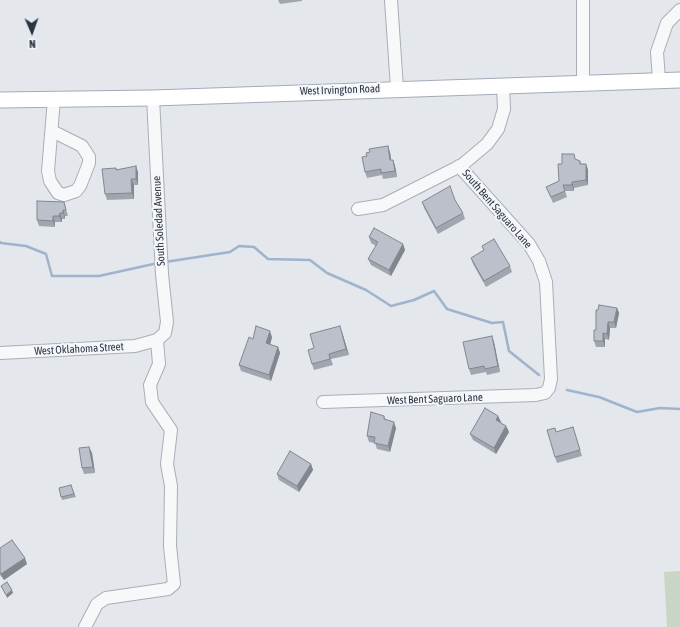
<!DOCTYPE html>
<html>
<head>
<meta charset="utf-8">
<style>
  body { margin:0 }
  #map { position:relative; width:680px; height:627px; overflow:hidden; background:#e4e7ec; font-family:"Asap Condensed",sans-serif }
  canvas { display:block }
  .north { position:absolute; left:12px; top:12px; width:40px; height:40px; -webkit-text-stroke:3px #f4f6f9; paint-order:stroke; rotate:178deg; font-size:11px; font-weight:700; line-height:16px; text-align:center; color:#2b3445 }
  .north::after { content:''; display:block; margin:auto; width:14px; height:18px; background:#2b3445; clip-path:polygon(50% 0,100% 100%,50% 72%,0 100%) }
</style>
</head>
<body>
<div id="map">
<canvas width="680" height="627"></canvas>
<div class="north">N</div>
</div>
<script>
const ctx = document.querySelector('canvas').getContext('2d');
ctx.lineJoin = 'round';
function paint(path, color) { ctx.fillStyle = color; ctx.fill(path, 'evenodd'); }
const toPath = rows => new Path2D(rows.map(r => 'M' + r).join(''));
function strokePath(path, color, width, dash) { ctx.strokeStyle = color; ctx.lineWidth = width; ctx.lineCap = dash ? 'butt' : 'round'; ctx.setLineDash(dash || []); ctx.stroke(path); }
function label(font, color, halo, rows, align = 'center') {
  ctx.font = font + ' "Asap Condensed",sans-serif'; ctx.lineWidth = 4; ctx.setLineDash([]); ctx.textBaseline = 'middle'; ctx.strokeStyle = halo; ctx.fillStyle = color; for (const [text, x, y, turn = 0] of rows) {
    ctx.save(); ctx.translate(x, y); ctx.rotate((+turn || 0) * Math.PI / 180); ctx.textAlign = isNaN(turn) ? turn : align; if (halo) ctx.strokeText(text, 0, 0); ctx.fillText(text, 0, 0); ctx.restore();
  }
}
const green = toPath([
  [680,571,680,627,667,627,664,572]
]);
const stream = toPath([
  [0,242,1,243,26,246,46,254,52,276,99,276,158,263],
  [165,262,230,252,239,246,254,247,268,259,310,260,327,273,366,290,391,306,414,300,434,291,447,309,492,323,503,322,509,351,539,375],
  [567,390,599,397,637,412,660,408,680,409]
]);
const minor = toPath([
  [391,0,397,88],
  [583,0,583,83],
  [659,80,657,52,667,23,680,10],
  [52,131,82,146,89,157,89,163,80,186,76,191,64,195,58,193,50,181,48,171,54,99],
  [358,209,383,205,462,165,487,144,498,129,504,109,503,85],
  [0,353,135,346,157,340,165,333,167,322,162,274,153,98],
  [323,402,536,395,545,393,549,388,551,379,546,282,539,261,529,244,459,166],
  [85,627,97,604,106,598,168,589,174,584,170,546,171,486,167,464,171,430,152,402,150,385,159,364,157,340]
]);
const major = toPath([
  [0,100,153,98,680,80]
]);
const wall = toPath([
  [278,0,302,0,302,1,280,4],
  [390,152,391,160,393,160,395,166,397,177,383,179,382,175,367,178,365,172],
  [577,160,580,161,581,164,586,164,588,170,588,185,574,188,574,191,565,191,567,197,553,203,546,187,559,181,562,164],
  [116,169,138,172,138,185,134,185,134,199,107,200,105,194],
  [455,200,463,213,465,219,438,234,424,208,422,202],
  [64,202,68,216,65,216,65,219,62,219,62,222,55,222,55,227,39,226,37,220],
  [369,237,403,244,405,250,391,276,371,265,368,259,376,246,371,243],
  [482,246,510,266,512,272,486,287,473,264,471,258,484,250],
  [617,308,619,313,616,328,610,328,609,340,605,339,605,347,596,347,594,341,596,330],
  [342,332,349,355,331,359,333,365,314,370,312,364,314,348],
  [272,337,270,345,278,347,280,353,271,381,241,371,239,365,253,339],
  [494,342,500,372,487,375,486,372,471,375,469,369],
  [384,416,386,420,396,428,390,452,377,449,375,443,369,442,367,436],
  [498,416,501,422,500,423,506,426,509,432,496,454,473,440,470,434],
  [573,427,582,456,557,463,555,457,557,432],
  [89,447,92,453,95,473,84,474,82,468],
  [311,464,313,470,299,492,279,480,277,474],
  [71,485,76,497,62,500,61,497],
  [0,548,27,564,4,580,0,575]
]);
const shadedWall = toPath([
  [388,146,390,152,392,166,390,160],
  [393,160,395,166,397,177,395,171],
  [586,164,588,170,588,185,586,180],
  [136,166,138,172,138,185,136,179],
  [131,179,134,185,134,199,132,193],
  [572,182,574,188,574,191,572,185],
  [63,210,65,216,65,219,63,213],
  [60,213,62,219,62,222,59,216],
  [53,216,55,222,55,227,53,221],
  [403,244,405,250,391,276,389,270],
  [617,308,619,313,616,328,614,322],
  [608,322,610,328,609,340,607,334],
  [340,326,342,332,349,355,346,349],
  [270,331,272,337,269,349,266,343],
  [603,333,605,339,605,347,603,341],
  [492,336,494,342,500,372,498,366],
  [278,347,280,353,271,381,269,375],
  [498,416,501,422,498,426,496,420],
  [394,422,396,428,390,452,388,446],
  [506,426,509,432,496,454,494,448],
  [89,447,92,453,95,473,93,467],
  [311,464,313,470,299,492,297,486],
  [25,558,27,564,4,580,1,574],
  [12,590,13,593,7,598,6,595]
]);
const building = toPath([
  [388,146,390,160,393,160,395,171,381,173,381,169,365,172,362,157,367,156,366,153,370,152,369,149,388,146],
  [562,154,574,154,575,159,580,161,580,164,586,164,586,180,572,182,572,185,563,185,565,191,551,197,546,187,559,181,558,164,562,164,562,154],
  [136,166,136,179,131,179,132,193,105,194,102,169,116,168,116,170,136,166],
  [450,186,455,200,463,213,436,228,422,202,450,186],
  [37,201,64,202,66,210,63,210,63,213,60,213,59,216,53,216,53,221,37,220,37,201],
  [374,228,403,244,389,270,368,259,378,242,369,237,374,228],
  [494,239,510,266,484,281,471,258,484,250,482,246,494,239],
  [599,305,617,308,614,322,608,322,607,334,603,333,603,341,594,341,594,330,596,330,596,310,598,310,599,305],
  [256,326,270,331,266,343,278,347,269,375,239,365,249,337,253,339,256,326],
  [340,326,346,349,329,354,330,359,312,364,308,350,314,348,310,334,340,326],
  [492,336,498,366,485,369,484,366,469,369,463,342,492,336],
  [485,408,498,416,496,420,506,426,494,448,470,434,485,408],
  [371,412,384,416,384,419,394,422,388,446,374,443,375,437,367,436,371,412],
  [573,427,580,450,555,457,547,430,555,428,556,432,573,427],
  [89,447,93,467,82,468,79,448,89,447],
  [290,451,311,464,297,486,277,474,290,451],
  [71,485,74,494,61,497,59,488,71,485],
  [12,540,25,558,1,574,0,572,0,548,12,540],
  [7,582,12,590,6,595,1,586,7,582]
]);
const streetNames = [
  ["West Irvington Road",340,90,-2],
  ["South Bent Saguaro Lane",497,209,49],
  ["South Soledad Avenue",159,221,-93],
  ["West Oklahoma Street",79,349,-3],
  ["West Bent Saguaro Lane",435,399,-2]
];
paint(green, '#c9d6c5');
strokePath(stream, '#9fb4cc', 2.5);
strokePath(minor, '#a9aeb7', 14);
strokePath(major, '#a3abb8', 17);
strokePath(minor, '#f7f8fa', 12);
strokePath(major, '#fff', 15);
paint(wall, '#a1a5ae');
paint(shadedWall, '#83868d');
paint(building, '#bbc0ca');
strokePath(building, '#83868d', 1);
label('11px', '#2b3445', '#f4f6f9', streetNames);
</script>
</body>
</html>
